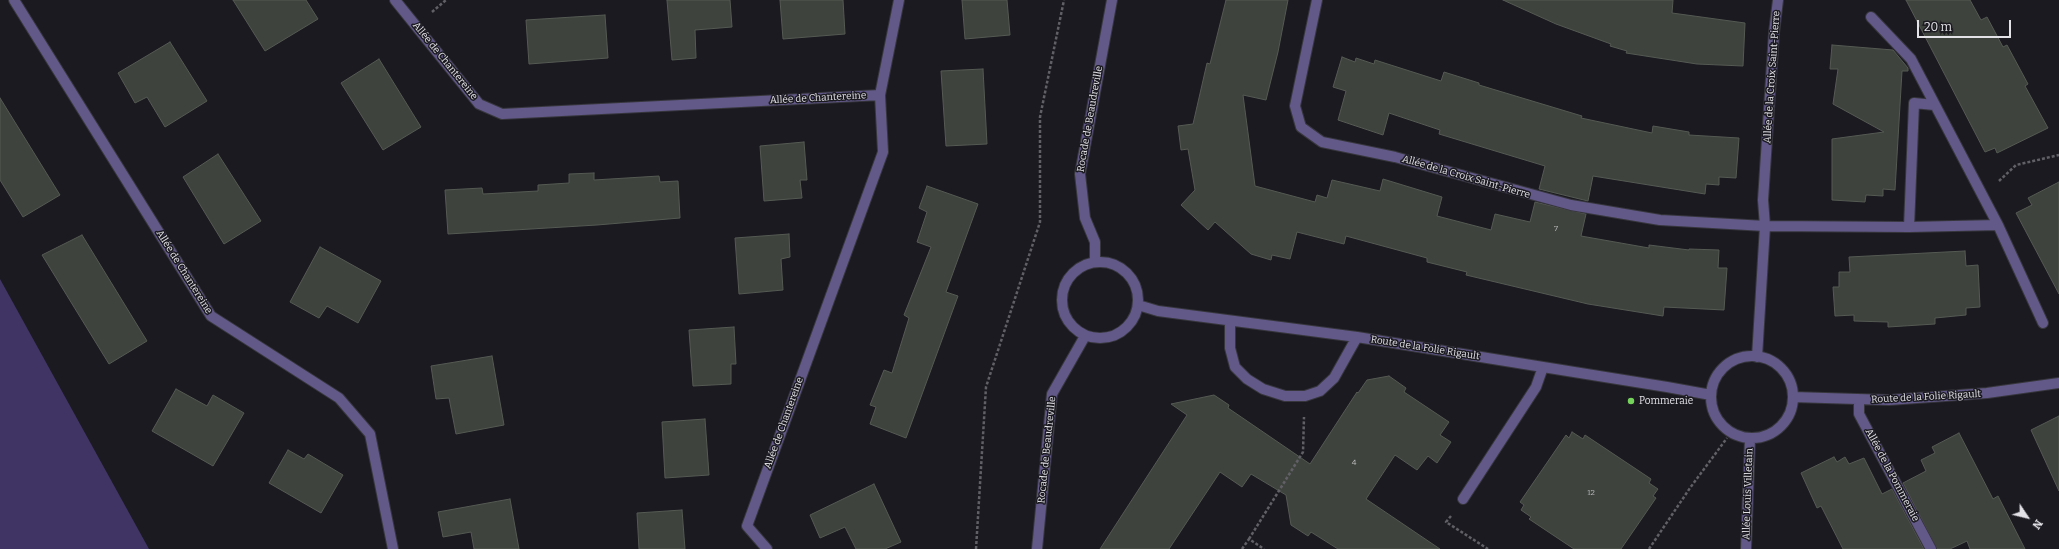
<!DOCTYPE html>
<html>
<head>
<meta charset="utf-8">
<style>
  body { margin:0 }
  #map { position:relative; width:2059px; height:549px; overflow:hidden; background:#1b1a21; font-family:Bitter,serif }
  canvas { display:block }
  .north { position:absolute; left:2007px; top:497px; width:40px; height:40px; -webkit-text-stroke:3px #1b1a21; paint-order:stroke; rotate:125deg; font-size:11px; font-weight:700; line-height:16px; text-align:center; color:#e3e2e7 }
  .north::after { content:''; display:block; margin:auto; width:14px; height:18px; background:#e3e2e7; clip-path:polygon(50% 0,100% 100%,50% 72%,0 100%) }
  .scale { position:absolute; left:1917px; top:20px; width:94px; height:18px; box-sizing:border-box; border:2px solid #e3e2e7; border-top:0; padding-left:5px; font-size:12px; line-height:14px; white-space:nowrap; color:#e3e2e7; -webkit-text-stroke:3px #1b1a21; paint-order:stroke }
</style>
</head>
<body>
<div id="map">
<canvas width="2059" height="549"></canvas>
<div class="north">N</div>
<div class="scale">20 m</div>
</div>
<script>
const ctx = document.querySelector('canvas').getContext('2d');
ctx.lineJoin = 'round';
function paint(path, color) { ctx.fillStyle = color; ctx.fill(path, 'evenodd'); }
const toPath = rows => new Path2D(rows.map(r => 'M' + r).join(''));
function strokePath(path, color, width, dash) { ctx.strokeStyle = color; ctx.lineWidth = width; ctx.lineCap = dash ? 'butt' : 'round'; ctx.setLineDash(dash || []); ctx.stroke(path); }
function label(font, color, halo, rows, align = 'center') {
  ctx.font = font + ' Bitter,serif'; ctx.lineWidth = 3; ctx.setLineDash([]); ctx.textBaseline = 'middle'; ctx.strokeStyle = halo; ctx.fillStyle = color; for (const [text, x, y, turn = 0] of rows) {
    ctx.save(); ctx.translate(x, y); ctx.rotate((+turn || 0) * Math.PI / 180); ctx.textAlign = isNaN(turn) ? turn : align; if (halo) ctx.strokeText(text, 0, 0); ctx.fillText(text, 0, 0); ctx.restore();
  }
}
const green = toPath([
  [0,279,149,549,0,549]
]);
const building = toPath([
  [233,0,306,0,318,19,265,51,233,0],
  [667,0,730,0,732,27,695,30,696,58,672,60,667,0],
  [780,0,843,0,845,34,783,39,780,0],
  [962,0,1007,0,1010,35,965,39,962,0],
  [1226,0,1288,0,1278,52,1266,100,1243,95,1255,186,1315,202,1317,195,1327,198,1332,180,1380,191,1383,179,1442,197,1437,216,1491,230,1495,214,1530,222,1535,202,1586,214,1581,236,1649,248,1649,245,1689,250,1689,249,1719,250,1718,268,1727,268,1724,310,1664,307,1663,316,1588,304,1466,275,1467,272,1427,262,1427,258,1346,236,1344,244,1297,232,1290,259,1272,255,1271,260,1251,254,1215,222,1208,230,1181,205,1195,190,1188,149,1181,150,1178,126,1193,124,1207,63,1210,64,1226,0],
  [1503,0,1673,0,1672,13,1745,23,1743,66,1697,64,1626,53,1627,51,1610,46,1611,44,1556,24,1503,0],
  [1906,0,1970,0,1981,20,1987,17,2003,47,2007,45,2028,84,2025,86,2048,128,1997,153,1995,148,1985,152,1906,0],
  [605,15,608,58,529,64,526,20,605,15],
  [170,42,207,101,165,127,147,97,135,103,118,73,170,42],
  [1832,45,1893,50,1908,68,1908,71,1902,71,1895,190,1883,189,1883,196,1866,195,1865,202,1832,200,1832,139,1884,132,1833,104,1838,69,1830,69,1832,45],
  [1342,57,1355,62,1356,58,1374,64,1375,60,1441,81,1444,72,1479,83,1479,85,1582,116,1581,118,1652,133,1653,126,1689,132,1689,135,1739,138,1736,178,1719,177,1719,185,1706,184,1705,194,1593,176,1588,201,1539,189,1545,166,1439,134,1440,130,1389,113,1383,135,1338,120,1346,91,1333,87,1342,57],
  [379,59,421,127,383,150,341,83,379,59],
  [983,69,987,144,946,146,941,71,983,69],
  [0,98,60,195,23,217,0,180,0,98],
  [804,142,807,180,800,180,802,198,764,201,760,146,804,142],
  [218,154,261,221,224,244,183,177,218,154],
  [594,173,594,180,659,176,660,182,678,181,680,218,597,225,448,234,445,190,482,188,483,194,538,191,538,185,569,183,569,174,594,173],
  [2059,182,2059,294,2016,213,2032,205,2028,198,2059,182],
  [927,186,978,204,946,292,958,296,906,438,870,424,876,407,870,405,884,370,892,373,909,318,904,315,931,247,917,242,927,212,919,208,927,186],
  [789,234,790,257,781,259,783,290,739,294,735,238,789,234],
  [82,235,147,341,109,364,42,255,82,235],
  [320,247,381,281,358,323,327,306,319,318,290,302,320,247],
  [1965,251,1966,266,1978,265,1980,307,1966,308,1966,315,1935,318,1935,324,1888,327,1888,322,1854,321,1854,315,1835,316,1833,287,1839,287,1839,272,1850,272,1849,257,1965,251],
  [734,327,736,364,731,364,731,384,693,386,689,330,734,327],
  [492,356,504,425,456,434,449,398,436,399,431,366,492,356],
  [1389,376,1406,388,1404,392,1449,422,1440,435,1451,442,1437,463,1428,456,1417,470,1395,455,1366,499,1440,549,1338,549,1311,532,1308,536,1291,525,1286,495,1251,474,1242,487,1220,472,1169,549,1100,549,1187,415,1171,404,1214,395,1229,405,1228,408,1310,464,1357,392,1358,393,1367,380,1389,376],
  [176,389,207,406,213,395,244,413,213,466,152,431,176,389],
  [2059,416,2059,491,2031,430,2059,416],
  [705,419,709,475,665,478,662,422,705,419],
  [1572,432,1583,439,1585,435,1651,479,1649,483,1658,489,1653,496,1656,498,1621,549,1574,549,1529,519,1531,517,1521,510,1524,505,1520,502,1566,435,1569,438,1572,432],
  [1959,433,1993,499,1998,496,2025,549,1970,549,1967,541,1950,549,1937,549,1903,483,1926,471,1921,460,1935,453,1932,447,1959,433],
  [288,450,304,459,308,454,343,475,321,513,269,483,288,450],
  [1834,457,1837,462,1845,457,1849,464,1864,458,1882,494,1892,489,1924,549,1843,549,1821,506,1817,508,1801,473,1834,457],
  [874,484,901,542,885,549,856,549,845,527,820,538,810,515,874,484],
  [510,499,519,549,474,549,471,532,443,537,438,512,510,499],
  [682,510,685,549,639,549,637,513,682,510]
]);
const path = toPath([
  [432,12,446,0],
  [1999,181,2016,165,2059,155],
  [1451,516,1446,522,1488,549],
  [1249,539,1303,452,1304,417],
  [976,549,986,387,1040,222,1040,117,1064,0],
  [1242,549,1249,539,1264,549],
  [1649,549,1690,488,1727,438]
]);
const minor = toPath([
  [14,0,211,316,339,398,370,434,393,549],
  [395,0,479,104,502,114,880,95,883,152,747,526,767,549],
  [1317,0,1295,106,1301,127,1322,142,1395,157,1571,205,1660,220,1765,226,1763,200,1774,33,1778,0],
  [880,95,899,0],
  [1998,225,2043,323],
  [1909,227,1914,103,1934,105],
  '1062 300a38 38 0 1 1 76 0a38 38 0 1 1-76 0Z',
  [1095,262,1095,242,1085,218,1080,174,1112,0],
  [1138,305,1158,311,1357,337,1667,387,1711,395],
  [1230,321,1230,348,1235,367,1247,379,1263,389,1285,396,1305,396,1320,391,1334,378,1357,337],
  '1711 397a41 41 0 1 1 82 0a41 41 0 1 1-82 0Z',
  [1757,357,1765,226,1909,227,1998,225,1911,59,1871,17],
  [1793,397,1889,400,1987,393,2059,383],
  [1859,400,1859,414,1931,549],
  [1463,499,1536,387,1543,367],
  [1037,549,1052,394,1085,336],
  [1746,549,1750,438]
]);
const markers = [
  [1631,401,4,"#75d25a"]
];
const numberNames = [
  ["7",1556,229],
  ["4",1354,463],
  ["12",1591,493]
];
const streetNames = [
  ["Allée de Chantereine",445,61,51],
  ["Allée de la Croix Saint-Pierre",1772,77,-86],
  ["Allée de Chantereine",818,98,-3],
  ["Rocade de Beaudreville",1090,119,-80],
  ["Allée de la Croix Saint-Pierre",1466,177,16],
  ["Allée de Chantereine",184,272,58],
  ["Route de la Folie Rigault",1425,348,9],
  ["Route de la Folie Rigault",1926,397,-3],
  ["Allée de Chantereine",784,423,-70],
  ["Rocade de Beaudreville",1047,450,-84],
  ["Allée de la Pommeraie",1892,475,62],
  ["Allée Louis Villetain",1748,494,-88]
];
const poiNames = [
  ["Pommeraie",1639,401]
];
paint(green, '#3f3463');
paint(building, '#3e433d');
strokePath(building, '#555a53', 1);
strokePath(minor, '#37363d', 12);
strokePath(path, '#616066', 2.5, [3, 2]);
strokePath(minor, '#625988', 10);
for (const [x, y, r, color] of markers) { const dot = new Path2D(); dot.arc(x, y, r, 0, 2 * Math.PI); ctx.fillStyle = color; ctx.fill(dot); strokePath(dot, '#1b1a21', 1.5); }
label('8px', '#bababc', null, numberNames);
label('10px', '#e3e2e7', '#1b1a21', streetNames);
label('10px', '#e3e2e7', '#1b1a21', poiNames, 'left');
</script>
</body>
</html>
